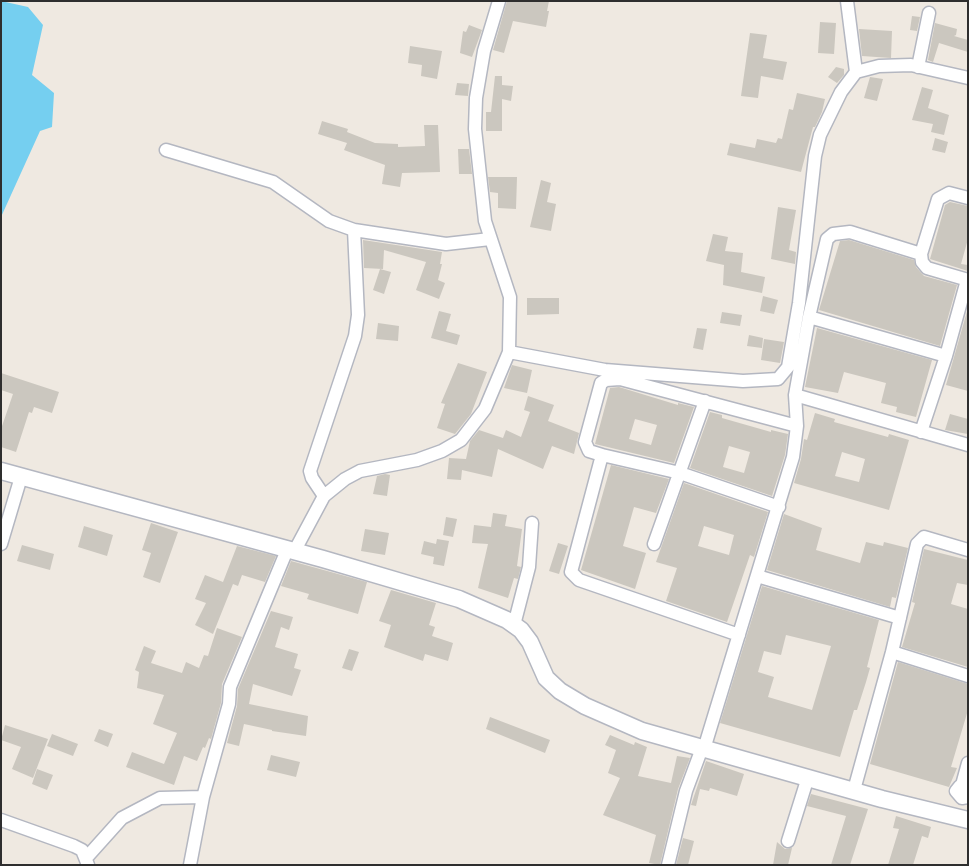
<!DOCTYPE html>
<html>
<head>
<meta charset="utf-8">
<style>
  body { margin:0 }
  #map { position:relative; width:969px; height:866px; overflow:hidden; background:#efe9e1; font-family:"Public Sans",sans-serif }
  canvas { display:block }
  .frame { position:absolute; inset:0; border:2px solid #2e2e2e; pointer-events:none }
</style>
</head>
<body>
<div id="map">
<canvas width="969" height="866"></canvas>
<div class="frame"></div>
</div>
<script>
const ctx = document.querySelector('canvas').getContext('2d');
ctx.lineJoin = 'round';
function paint(path, color) { ctx.fillStyle = color; ctx.fill(path, 'evenodd'); }
const toPath = rows => new Path2D(rows.map(r => 'M' + r).join(''));
function strokePath(path, color, width, dash) { ctx.strokeStyle = color; ctx.lineWidth = width; ctx.lineCap = dash ? 'butt' : 'round'; ctx.setLineDash(dash || []); ctx.stroke(path); }
const water = toPath([
  [1,1,28,7,43,25,32,75,54,93,52,127,40,131,1,217]
]);
const building = toPath([
  [507,1,549,1,547,11,549,11,546,27,513,21,504,53,493,50],
  [912,16,920,17,917,31,910,30],
  [820,22,836,23,834,54,818,53],
  [935,23,957,29,956,35,954,36,968,40,968,52,939,43,933,62,928,60],
  [469,25,482,30,472,57,460,53,463,31,466,32],
  [859,29,892,31,891,58,862,56],
  [750,33,767,35,763,58,787,62,783,80,761,76,758,98,741,96],
  [410,46,442,51,437,79,421,76,422,65,408,63],
  [836,67,844,69,844,75,837,83,828,77],
  [495,76,502,76,502,85,513,86,511,101,502,99,502,131,486,131,486,112,491,112],
  [870,77,883,79,877,101,864,98],
  [457,83,469,84,468,96,455,95],
  [922,87,933,90,928,108,949,115,944,135,931,132,933,124,912,120],
  [797,93,825,99,822,112,815,127,813,127,801,172,727,155,730,143,755,148,757,139,776,143,778,138,782,139,789,109,793,110],
  [322,121,348,129,347,132,375,143,398,144,398,147,425,146,424,125,438,125,440,172,402,173,400,187,382,184,385,165,344,150,347,143,318,134],
  [935,138,948,142,945,153,932,150],
  [458,149,469,149,472,174,459,174],
  [488,177,517,177,516,209,498,208,498,193,490,192],
  [541,180,551,183,547,202,556,204,551,231,530,227],
  [950,202,968,206,968,239,961,264,968,265,968,271,930,259,945,205],
  [778,207,796,210,789,250,796,252,795,264,771,259],
  [713,234,728,237,725,251,743,253,741,272,765,277,762,293,723,285,724,265,706,261],
  [363,240,442,252,440,264,442,264,438,280,445,283,439,299,416,290,426,262,384,250,383,269,364,268],
  [849,240,914,260,916,267,924,276,957,285,940,346,819,310,840,241],
  [380,269,391,272,384,294,373,290],
  [763,296,778,300,774,314,760,311],
  [527,298,559,298,559,314,527,315],
  [968,308,968,391,946,385],
  [439,311,451,314,446,331,460,335,457,345,431,338],
  [722,312,742,315,740,326,720,323],
  [378,323,399,326,398,341,376,339],
  [697,328,707,329,703,350,693,348],
  [817,328,932,360,916,417,896,412,897,407,881,403,886,383,844,372,838,393,805,387],
  [749,335,763,338,762,348,747,346],
  [764,339,784,342,780,363,761,360],
  [458,363,487,372,471,414,455,434,437,428,445,404,441,403],
  [512,365,532,370,527,393,504,388],
  [1,373,59,392,52,413,34,407,32,413,29,412,16,452,1,447,1,429,13,394,1,390],
  [619,387,678,405,678,403,694,407,674,463,595,444,610,388],
  [635,419,657,425,651,445,629,439],
  [528,396,554,405,548,421,579,433,574,454,552,446,543,469,498,449,492,477,462,470,461,480,447,479,449,458,466,459,470,441,479,430,503,438,506,430,521,437,530,412,524,410],
  [710,412,722,415,722,418,771,432,771,430,788,434,785,455,772,496,690,468],
  [729,446,750,452,744,473,723,467],
  [815,413,835,419,834,422,888,437,889,434,909,440,889,510,794,483,801,459,804,439,807,440],
  [842,452,865,459,859,482,835,476],
  [950,414,968,419,968,434,945,430],
  [611,465,669,479,656,513,634,507,623,546,646,553,635,589,581,570],
  [385,474,390,475,387,496,373,494,377,476],
  [684,483,768,512,754,557,750,555,727,622,666,601,677,568,656,562],
  [704,526,734,535,729,555,698,546],
  [493,513,507,515,505,526,522,529,517,566,521,567,518,579,514,578,508,598,478,588,488,544,472,543,474,525,491,527],
  [784,514,822,528,816,550,860,563,866,542,883,546,884,542,908,548,896,598,892,597,890,607,767,570],
  [446,517,457,519,453,537,443,535],
  [151,523,178,532,160,583,143,577,151,553,142,550],
  [84,526,113,535,107,556,78,547],
  [365,529,389,533,385,555,361,551],
  [437,539,449,541,444,566,433,564,434,557,421,554,424,541,436,544],
  [558,543,568,546,559,574,549,571],
  [22,545,54,554,50,570,17,561],
  [237,546,276,556,265,582,242,575,238,586,233,584,213,634,195,625,206,603,195,599,205,575,223,582],
  [924,549,968,560,968,585,957,583,951,604,968,609,968,667,902,647,915,603,912,602],
  [291,561,367,582,358,614,307,599,309,594,281,586],
  [762,586,879,620,867,667,870,668,866,682,857,710,854,710,840,757,720,723],
  [786,635,831,646,812,710,768,697,774,677,758,672,764,651,781,655],
  [391,590,436,603,429,625,435,627,432,636,453,643,448,661,425,654,423,661,384,647,391,625,379,621],
  [271,611,293,617,289,630,281,627,275,647,298,654,294,668,301,670,292,696,253,684,249,704,308,716,306,736,272,731,272,730,244,724,239,746,227,743,237,706,238,689],
  [217,628,242,637,222,684,221,703,211,739,209,738,205,748,203,747,197,761,184,756,174,785,126,767,132,752,164,764,177,733,153,724,164,695,137,688,139,672,135,670,144,646,156,651,151,663,182,673,186,662,199,668,204,655,208,656],
  [349,649,359,652,352,671,342,668],
  [898,662,968,684,968,710,951,767,957,768,949,787,870,764],
  [490,717,550,740,545,753,486,729],
  [5,725,48,739,33,778,12,769,21,747,1,740],
  [99,729,113,734,108,747,94,741],
  [52,734,78,744,73,756,47,746],
  [610,735,634,745,635,742,647,747,638,776,671,783,677,756,690,758,678,789,660,865,649,863,656,835,603,815,620,778,608,773,616,750,605,745],
  [271,755,300,762,296,777,267,770],
  [706,761,744,774,737,796,710,788,709,791,700,789,696,806,691,805],
  [37,769,53,775,47,790,32,784],
  [811,794,868,809,850,865,831,865,846,816,807,806],
  [896,816,931,827,928,838,922,836,913,865,888,865,899,829,893,828],
  [683,838,694,841,688,865,676,865],
  [777,842,785,849,792,848,788,865,773,865]
]);
const minor = toPath([
  [847,1,856,72],
  [918,67,929,13],
  [166,150,273,182,329,221,354,230,446,244,490,239],
  [968,198,949,193,938,199,921,254,922,262,927,268,968,280],
  [809,317,946,356],
  [509,352,605,370,743,381,778,379,788,367,799,303,815,156,820,135,841,92,856,72,879,66,911,65,968,78],
  [795,395,968,445],
  [921,432,946,356,967,280],
  [602,455,680,473,779,507],
  [324,496,312,478,310,471,355,336,358,315,354,230],
  [1,544,21,477],
  [654,544,705,401],
  [294,552,324,496,345,479,360,471,417,460,442,451,461,440,485,409,509,352,510,297,485,221,475,129,476,98,484,51,499,1],
  [757,576,900,618],
  [514,625,529,567,532,523],
  [739,635,579,580,571,572,602,455,589,451,585,442,601,383,606,380,620,379,797,426],
  [892,652,968,676],
  [704,749,793,457,797,426,795,395,809,317,827,239,833,234,850,232,921,254],
  [962,785,968,763],
  [968,786,960,786,956,791,962,798,968,797],
  [854,790,892,652,917,544,924,537,968,550],
  [1,820,74,846,82,850,88,865],
  [788,841,808,777],
  [87,857,122,818,160,798,203,797],
  [190,865,203,797,229,704,230,687,287,550],
  [668,865,686,791,702,748]
]);
const tertiary = toPath([
  [1,471,323,559,459,599,507,620,521,630,530,642,546,678,560,691,585,706,642,731,882,799,968,820]
]);
paint(water, '#75cff0');
paint(building, '#cbc7bf');
strokePath(minor, '#b4b7c1', 15);
strokePath(tertiary, '#b4b7c1', 19);
strokePath(minor, '#fff', 12);
strokePath(tertiary, '#fff', 16);
</script>
</body>
</html>
